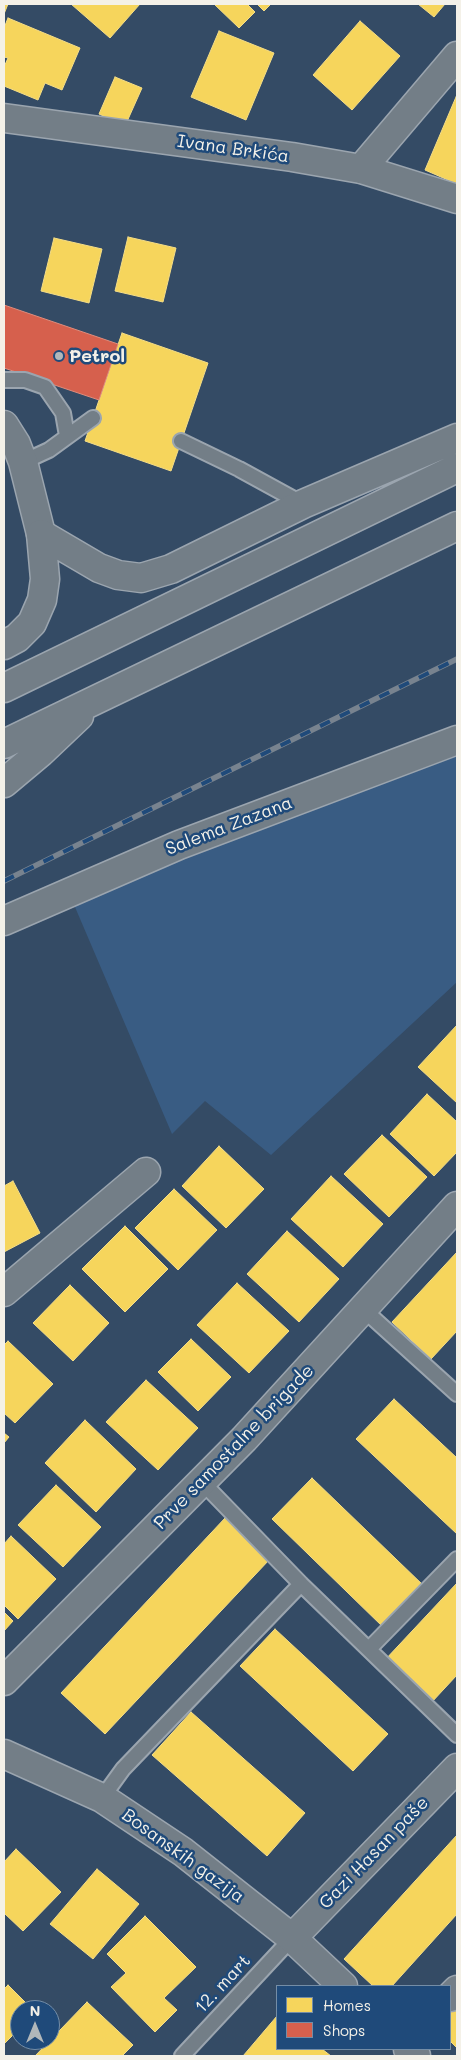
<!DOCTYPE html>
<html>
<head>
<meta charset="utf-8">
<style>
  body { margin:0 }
  #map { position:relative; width:461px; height:2060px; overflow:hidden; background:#344b65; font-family:Mali,sans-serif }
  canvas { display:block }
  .frame { position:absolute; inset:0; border:5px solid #f4f1e8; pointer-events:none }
  .legend { position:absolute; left:276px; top:1985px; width:175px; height:65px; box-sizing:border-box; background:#1f4a7a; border:1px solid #748da6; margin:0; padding:6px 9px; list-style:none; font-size:15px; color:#f4f1e8 }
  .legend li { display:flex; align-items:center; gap:10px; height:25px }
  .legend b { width:25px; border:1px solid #748da6 }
  .north { position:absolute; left:10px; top:2000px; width:50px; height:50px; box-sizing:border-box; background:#1f4a7a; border:1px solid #748da6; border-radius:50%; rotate:0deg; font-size:14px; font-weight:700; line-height:20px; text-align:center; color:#f4f1e8 }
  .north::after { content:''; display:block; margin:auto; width:18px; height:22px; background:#b1b7ba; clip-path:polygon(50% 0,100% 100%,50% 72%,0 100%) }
</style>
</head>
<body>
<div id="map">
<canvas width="461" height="2060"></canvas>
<div class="frame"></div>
<ul class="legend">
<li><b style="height:14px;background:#f6d55c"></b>Homes</li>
<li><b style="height:14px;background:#d6604d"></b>Shops</li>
</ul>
<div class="north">N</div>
</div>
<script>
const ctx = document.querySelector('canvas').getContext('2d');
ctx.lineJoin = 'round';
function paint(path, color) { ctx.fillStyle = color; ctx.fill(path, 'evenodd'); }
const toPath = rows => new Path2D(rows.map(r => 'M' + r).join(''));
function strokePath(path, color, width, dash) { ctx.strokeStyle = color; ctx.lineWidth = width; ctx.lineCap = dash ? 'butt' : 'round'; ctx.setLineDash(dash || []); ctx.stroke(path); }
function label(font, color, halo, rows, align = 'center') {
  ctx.font = font + ' Mali,sans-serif'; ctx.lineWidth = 5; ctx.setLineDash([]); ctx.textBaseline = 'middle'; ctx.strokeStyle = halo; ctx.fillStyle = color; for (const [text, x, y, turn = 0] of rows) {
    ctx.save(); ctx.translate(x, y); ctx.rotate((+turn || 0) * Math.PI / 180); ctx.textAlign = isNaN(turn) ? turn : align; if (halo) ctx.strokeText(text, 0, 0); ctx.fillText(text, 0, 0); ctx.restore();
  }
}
const green = toPath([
  [457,750,457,982,271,1155,205,1101,172,1134,69,893]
]);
const homes = toPath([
  [4,4,8,4,4,14,4,4],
  [71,4,140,4,110,38,71,4],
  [214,4,247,4,255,12,239,28,214,4],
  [257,4,271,4,264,11,257,4],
  [418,4,445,4,434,17,418,4],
  [8,18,80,48,62,90,45,83,38,100,4,86,4,67,8,58,4,57,4,28,8,18],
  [360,21,400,56,352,110,313,75,360,21],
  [219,31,274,53,246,120,191,97,219,31],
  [115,77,142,88,125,126,99,114,115,77],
  [456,97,457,98,457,184,425,170,456,97],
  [128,237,176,248,163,302,115,291,128,237],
  [54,238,102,249,89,303,41,291,54,238],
  [122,333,208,363,171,471,85,441,122,333],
  [457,1025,457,1103,418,1067,457,1025],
  [427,1094,457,1122,457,1152,434,1176,390,1134,427,1094],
  [382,1135,427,1177,389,1217,344,1174,382,1135],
  [219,1146,264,1189,226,1228,182,1186,219,1146],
  [331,1176,383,1224,343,1267,291,1219,331,1176],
  [13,1181,40,1233,4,1252,4,1186,13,1181],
  [174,1189,217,1230,178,1270,135,1228,174,1189],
  [125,1226,168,1269,125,1312,82,1269,125,1226],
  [287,1231,339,1279,299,1322,247,1274,287,1231],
  [457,1252,457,1331,431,1359,392,1322,457,1252],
  [237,1283,289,1331,249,1373,197,1325,237,1283],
  [70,1285,109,1323,73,1361,33,1323,70,1285],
  [191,1339,231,1377,198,1411,158,1372,191,1339],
  [8,1341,53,1384,15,1423,4,1413,4,1345,8,1341],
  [146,1380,198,1428,158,1470,106,1422,146,1380],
  [394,1399,457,1458,457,1534,356,1439,394,1399],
  [85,1420,136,1469,96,1512,45,1463,85,1420],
  [4,1433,9,1437,4,1443,4,1433],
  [312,1478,424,1586,384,1628,272,1519,312,1478],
  [56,1485,101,1527,63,1567,18,1525,56,1485],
  [226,1517,270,1559,105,1734,61,1693,226,1517],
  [11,1536,56,1579,18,1619,4,1605,4,1544,11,1536],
  [457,1583,457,1675,431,1703,384,1661,457,1583],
  [4,1612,13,1621,4,1631,4,1612],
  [275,1629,388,1734,353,1771,240,1666,275,1629],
  [191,1712,305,1813,267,1856,152,1755,191,1712],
  [457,1835,457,1914,392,1986,373,1986,344,1959,457,1835],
  [16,1849,61,1892,23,1931,4,1913,4,1862,16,1849],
  [97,1869,139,1904,93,1959,50,1924,97,1869],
  [145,1916,196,1967,164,1998,177,2010,155,2032,111,1987,126,1973,107,1954,145,1916],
  [8,1985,33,2010,20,2010,20,2028,4,2044,4,1989,8,1985],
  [87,2002,133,2045,122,2056,35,2056,87,2002],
  [457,2004,457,2048,450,2041,450,2012,457,2004],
  [277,2016,277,2049,322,2049,331,2056,243,2056,277,2016]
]);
const shops = toPath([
  [4,305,118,344,99,400,4,368,4,305]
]);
const lane = toPath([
  [4,380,25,380,45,387,63,413,67,436],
  [181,441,239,469,303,504],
  [23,462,49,450,93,418],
  [363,1309,457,1394],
  [202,1482,301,1584,457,1735],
  [369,1649,457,1559],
  [102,1798,123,1769,301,1584],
  [182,2056,292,1938]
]);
const street = toPath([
  [4,118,292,157,361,169,457,199],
  [361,169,457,56],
  [4,425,16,444,23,462,41,534],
  [4,921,179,845,457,740],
  [4,1292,146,1172],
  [4,1681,244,1439,457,1206],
  [4,1754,102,1798,183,1852,292,1938,343,1986],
  [292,1938,457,1768],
  [450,1997,457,1990],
  [408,2049,416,2056]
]);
const highway = toPath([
  [41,534,99,568,118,575,141,578,171,569,303,504,457,438],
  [4,645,17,638,32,623,42,600,45,579,41,534],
  [4,688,457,468],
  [4,744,457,526],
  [4,783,41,752,79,716]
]);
const rail = toPath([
  [4,881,457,659]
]);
const markers = [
  [59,356,5,"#b1b7ba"]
];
const streetNames = [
  ["Ivana Brkića",233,149,8],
  ["Salema Zazana",229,826,-21],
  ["Prve samostalne brigade",234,1447,-46],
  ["Gazi Hasan paše",374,1853,-46],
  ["Bosanskih gazija",183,1856,36],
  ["12. mart",223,1984,-47]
];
const poiNames = [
  ["Petrol",69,356]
];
paint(green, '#395c83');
paint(homes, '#f6d55c');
strokePath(homes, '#f5dd86', 1);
paint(shops, '#d6604d');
strokePath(shops, '#df8c7c', 1);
strokePath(lane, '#9ba5af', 18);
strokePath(street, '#9ba5af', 31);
strokePath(highway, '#9ba5af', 31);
strokePath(lane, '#737e87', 14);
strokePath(street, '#737e87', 28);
strokePath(highway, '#737e87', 28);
strokePath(rail, '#78838f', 5.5);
strokePath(rail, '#1f4a7a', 4, [11]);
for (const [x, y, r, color] of markers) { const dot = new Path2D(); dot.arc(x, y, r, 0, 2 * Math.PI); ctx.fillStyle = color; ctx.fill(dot); strokePath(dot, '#1f4a7a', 2); }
label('18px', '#f4f1e8', '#1f4a7a', streetNames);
label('bold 18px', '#f4f1e8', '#1f4a7a', poiNames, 'left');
</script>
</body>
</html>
